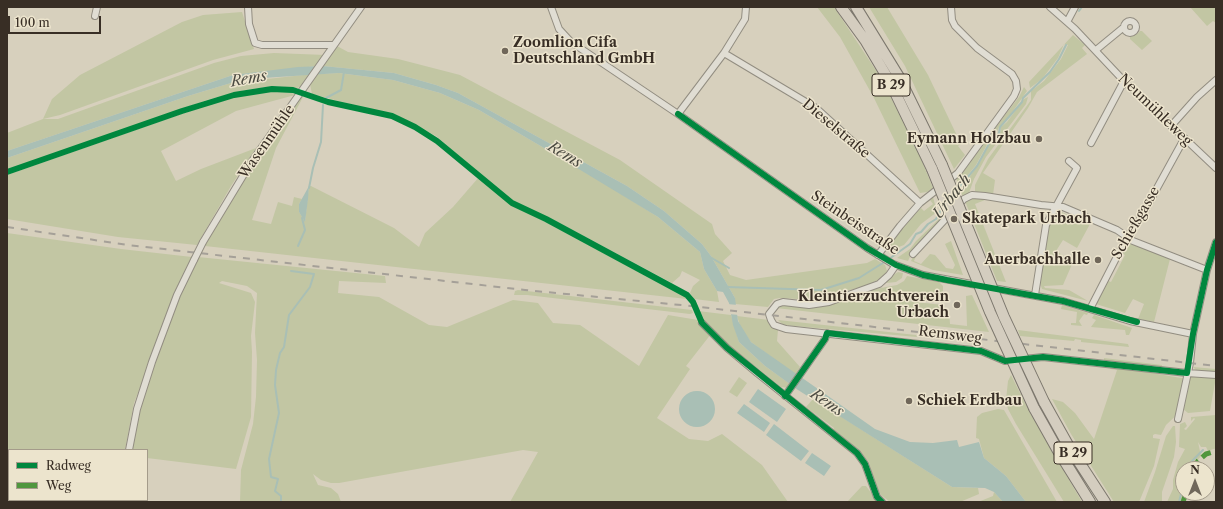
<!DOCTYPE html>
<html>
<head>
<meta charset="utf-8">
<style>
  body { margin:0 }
  #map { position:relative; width:1223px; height:509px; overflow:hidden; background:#d7d0bd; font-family:"Libre Caslon Text",serif }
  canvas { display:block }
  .frame { position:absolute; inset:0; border:8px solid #382e25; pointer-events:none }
  .legend { position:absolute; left:8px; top:449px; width:140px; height:52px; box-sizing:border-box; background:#ece4cd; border:1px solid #a49b8a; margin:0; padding:5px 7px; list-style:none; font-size:12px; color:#382e25 }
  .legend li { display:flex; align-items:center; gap:8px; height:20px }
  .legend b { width:20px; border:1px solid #a49b8a }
  .north { position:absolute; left:1175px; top:461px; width:40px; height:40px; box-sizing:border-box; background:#ece4cd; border:1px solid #a49b8a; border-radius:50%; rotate:0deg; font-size:11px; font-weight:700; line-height:16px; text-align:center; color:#382e25 }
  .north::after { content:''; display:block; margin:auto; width:14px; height:18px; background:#70675a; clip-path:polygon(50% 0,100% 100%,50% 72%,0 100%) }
  .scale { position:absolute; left:8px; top:16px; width:93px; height:18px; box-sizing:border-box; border:2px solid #382e25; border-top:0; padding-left:5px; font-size:12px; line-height:14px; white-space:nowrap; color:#382e25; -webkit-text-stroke:3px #ece4cd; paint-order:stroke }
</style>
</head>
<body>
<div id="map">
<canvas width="1223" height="509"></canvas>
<div class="frame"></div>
<ul class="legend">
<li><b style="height:5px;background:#00873e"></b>Radweg</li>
<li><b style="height:5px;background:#50963e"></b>Weg</li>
</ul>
<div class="north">N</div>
<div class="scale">100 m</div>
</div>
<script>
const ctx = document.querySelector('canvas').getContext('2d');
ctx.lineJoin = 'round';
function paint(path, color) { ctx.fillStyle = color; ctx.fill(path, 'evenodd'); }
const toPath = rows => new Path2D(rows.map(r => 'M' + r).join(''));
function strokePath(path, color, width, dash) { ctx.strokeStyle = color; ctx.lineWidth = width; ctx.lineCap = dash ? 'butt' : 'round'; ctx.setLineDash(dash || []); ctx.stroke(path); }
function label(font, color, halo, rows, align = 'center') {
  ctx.font = font + ' "Libre Caslon Text",serif'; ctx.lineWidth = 3; ctx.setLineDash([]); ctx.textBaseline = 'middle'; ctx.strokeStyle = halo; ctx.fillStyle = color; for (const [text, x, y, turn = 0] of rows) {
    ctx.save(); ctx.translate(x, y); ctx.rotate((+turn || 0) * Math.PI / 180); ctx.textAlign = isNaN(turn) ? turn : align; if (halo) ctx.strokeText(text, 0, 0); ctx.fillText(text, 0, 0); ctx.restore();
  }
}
const green = toPath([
  [817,7,834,7,881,78,920,156,933,188,927,192,920,193,874,98,840,37],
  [869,7,887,7,928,75,961,144,958,146,965,155,954,169,905,66],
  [1190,7,1214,7,1216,10,1216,23,1213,21,1207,26],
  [242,12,254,49,213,60,60,115,43,119,58,119,214,63,241,56,274,53,326,55,318,66,233,75,7,151,7,133,43,119,52,99,80,75,182,22,203,15],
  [1140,31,1142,31,1152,41,1142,50,1130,39,1130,36,1137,34],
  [1073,35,1085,45,1082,48,1087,54,1037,92,1028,108,983,173,995,180,993,195,978,193,975,191,975,185,988,159,1026,107,1031,100,1031,91,1044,81,1061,59,1068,45,1064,44,1058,58,1042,79,1030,88,1029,82],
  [337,46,348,52,398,59,460,75,620,160,712,224,715,234,732,253,723,261,730,275,746,280,867,263,875,259,885,265,887,271,885,276,871,284,816,300,780,298,774,299,768,307,735,304,735,298,711,256,702,244,664,211,627,186,458,93,436,85,394,73,323,66],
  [339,73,393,80,440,93,479,110,604,183,658,217,700,252,704,269,717,291,719,302,694,299,690,293,693,286,700,280,682,271,680,276,672,283,548,217,514,203,436,136,399,117,312,94,310,84,317,74],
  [312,74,304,85,297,88,275,86,245,90,207,100,7,170,7,158,188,96,231,83],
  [1024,87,1027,91,1006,121,999,127,995,136,989,141,976,165,959,186,956,178,1019,97],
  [283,90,291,92,295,95,236,111,161,151,176,181,201,169,256,148,231,186,197,245,118,237,7,219,7,175,207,105,235,97],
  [301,96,303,97,276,148,252,220,271,224,278,202,292,206,294,197,302,199,299,204,299,212,305,221,309,186,311,186,394,228,419,247,425,233,453,207,479,177,512,204,652,279,680,291,687,296,687,299,205,246,232,194],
  [1028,97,1026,104,986,157,974,179,969,193,963,197,960,190,980,162,982,155,990,142,1000,133,1001,127,1007,122,1024,99],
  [933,197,937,212,921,224,904,245,891,250,891,248,888,248,899,231,921,208,924,211,933,204,930,200],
  [978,197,990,198,975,204,1006,282,997,281,965,201],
  [1059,211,1090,224,1077,248,1063,240,1056,251,1073,262,1063,285,1044,286,1045,288,1069,290,1088,301,1042,289,1040,283,1049,227],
  [940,218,942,221,931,234,913,250,908,261,897,258,910,249,916,241],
  [7,233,121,249,192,257,134,403,125,450,9,450,9,474,7,470],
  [951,241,963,275,933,270,911,261,914,255,916,256,914,261,921,264,930,254,935,255,946,268,953,269,955,265,945,244],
  [1127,242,1170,259,1154,322,1138,319,1144,304,1133,299,1125,313,1096,304,1096,301,1106,280,1111,282,1125,255,1121,253],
  [198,257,385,276,386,283,339,281,338,293,379,297,429,325,447,327,513,300,538,303,553,323,580,325,639,366,668,315,698,320,711,334,686,366,690,369,657,418,689,439,708,441,722,434,762,465,788,502,510,502,538,452,523,450,339,483,331,483,321,480,313,474,318,485,331,488,338,494,341,502,240,502,241,470,253,424,256,397,257,360,255,333,257,293,247,286,222,281,219,283,251,293,255,302,251,336,252,352,251,417,236,469,147,458,147,450,131,450,139,408,180,294],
  [898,272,903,273,902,278,896,282,886,283,890,277],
  [907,276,939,282,943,286,943,301,870,293,870,290,897,285,904,281],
  [518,290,692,310,693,313,690,314,527,295,514,295,515,291],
  [862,293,870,297,943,305,944,311,949,312,950,324,967,326,966,296,972,295,989,332,776,308,781,304,821,307],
  [1062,305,1088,313,1087,315,1084,314,1079,321,1082,326,1071,325,1071,323,1076,323,1077,312,1061,309],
  [698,311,731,315,739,342,765,366,790,384,788,388,781,387,727,344,705,324],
  [1094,315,1132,328,1129,335,1126,335,1125,330,1091,327,1096,320,1092,318],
  [737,316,769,320,772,326,778,330,777,341,800,367,795,375,751,342,741,329],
  [778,320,916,335,917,337,783,325],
  [1018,330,1128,344,1129,347,1081,342,1081,340,1075,339,1074,341,1020,336],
  [1104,358,1162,365,1162,367,1104,361],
  [1111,366,1187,379,1188,376,1216,377,1210,411,1188,413,1183,409,1166,425,1161,435,1155,434,1153,435,1153,438,1160,439,1154,466,1139,502,1114,502,1071,434,1052,399,1063,402,1075,413,1094,439,1117,370,1110,369],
  [1193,367,1216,369,1216,372,1196,370],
  [1011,375,1030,413,1082,502,1064,502,1016,424,1008,409,1006,400,1008,381],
  [739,377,747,383,737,397,729,392],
  [813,399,952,487,978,488,979,494,960,502,890,502,881,495,874,481,869,462,859,450,833,430,834,428,806,407],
  [998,409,1004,410,1057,502,1026,502,1006,476,984,458,979,439,976,438,977,417,982,413],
  [1216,415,1216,448,1208,451,1206,447,1201,447,1198,442,1201,456,1191,469,1183,469,1184,493,1181,502,1167,502,1173,489,1173,480,1178,462,1185,449,1179,447,1180,424,1185,422,1187,426,1184,429,1186,430,1195,419,1194,418,1191,421,1191,417],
  [1173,426,1175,426,1176,442,1174,457,1162,492,1162,502,1144,502,1155,472,1166,436],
  [862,486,866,486,878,502,847,502],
  [994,492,1003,502,978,502,993,496],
  [25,500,118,500,118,502,26,502]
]);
const water = toPath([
  [323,66,394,73,436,85,458,93,627,186,664,211,702,244,711,256,735,298,738,321,751,342,875,429,910,442,933,443,957,440,959,447,979,442,984,458,1006,476,1026,502,1003,502,994,492,985,488,952,487,798,390,765,366,739,342,733,325,729,303,723,292,717,291,704,269,700,252,658,217,544,148,479,110,440,93,393,80,339,73,263,78,231,83,188,96,7,158,7,151,233,75,298,67],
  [309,186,308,199,305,222,299,212,299,204],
  [758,389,786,409,777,422,749,402],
  '679 409a18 18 0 1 1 36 0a18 18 0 1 1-36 0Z',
  [744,404,770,423,764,432,737,413],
  [774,424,809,451,801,461,766,435],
  [812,453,831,466,824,476,805,463]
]);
const pier = toPath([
  [727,304,738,305,739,315,729,314]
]);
const stream = toPath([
  [1079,11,1082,7],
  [326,98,341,90,344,72],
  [309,188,313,168,321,142,323,105],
  [956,191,977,166,990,142,999,133,1000,127,1022,102,1023,98,1050,72,1059,59,1066,45],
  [298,246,305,230,302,218],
  [710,257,729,268],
  [889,259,910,244,916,234,921,232,928,224,936,219,943,206],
  [727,287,821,290,859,278,886,261],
  [1188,469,1192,461,1203,450],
  [281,502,281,496,275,491,278,479,271,477,269,459,279,413,275,385,276,370,280,353,284,347,289,315,310,287,314,274,291,271],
  [1179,502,1183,486]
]);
const minor = toPath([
  [248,7,249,24,255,43,262,45,333,45],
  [551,7,559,29,571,42,678,114,867,248,893,264,923,275,1063,301,1130,321,1193,334],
  [1050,7,1075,29,1124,81,1216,168],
  [95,16,97,7],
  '1124 27a6 6 0 1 1 12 0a6 6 0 1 1-12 0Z',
  [1067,22,1075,7],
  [1096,50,1124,27],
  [724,53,816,108,920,203],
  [678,114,724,53,745,19,746,7],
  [1171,126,1197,97,1216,80],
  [1091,143,1124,81],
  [203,242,252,161,361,7],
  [913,254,964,199,972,195,985,196,1041,205,1063,207,1117,230,1133,241,1207,270],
  [878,255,900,226,920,203,958,173,1014,96,1017,89,1016,81,1012,74,977,48,955,26,952,20,951,7],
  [896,265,889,275,879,284,829,302,809,305,783,302,777,304,769,314,771,320,774,325,786,329,981,351,1005,361,1043,357,1187,373,1216,375],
  [1035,295,1046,225,1077,168,1069,161],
  [1090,309,1127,237,1140,219,1184,139],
  [702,323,727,348,757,373,857,453,865,464,877,497,882,502],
  [785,396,825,339,827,333],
  [1178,419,1190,363,1193,334,1207,270,1216,242],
  [129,450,137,409,152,362,177,295,194,260],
  [121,502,121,500]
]);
const trunk = toPath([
  [841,7,865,40,890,82,932,169],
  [856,7,899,77,942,165],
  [1044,402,1068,445,1105,502],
  [1034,408,1057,449,1090,502]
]);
const rail = toPath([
  [7,227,128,245,525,290,691,306,1216,366]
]);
const minorBridge = toPath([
  [194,260,203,242]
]);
const trunkBridge = toPath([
  [942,165,1004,317,1044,402],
  [932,169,990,312,1034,408]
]);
const quiet = toPath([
  [1193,469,1198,461,1206,454,1216,451],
  [1183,502,1186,493]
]);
const cycleway = toPath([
  [678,114,867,248,896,265,923,275,947,280,1063,301,1137,322],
  [7,172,182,111,234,95,272,89,293,90,328,102,392,116,415,127,437,141,512,203,546,219,687,295,693,302,702,323,727,348,857,453,865,464,877,497,882,502],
  [785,396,825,339,827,333,981,351,1005,361,1043,357,1187,373,1193,334,1207,270,1216,242]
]);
const markers = [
  [505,51,4,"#70675a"],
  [1039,139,4,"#70675a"],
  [954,219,4,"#70675a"],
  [1098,260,4,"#70675a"],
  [957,305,4,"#70675a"],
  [909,401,4,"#70675a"]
];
const shields = [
  [891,85,38],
  [1073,453,38]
];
const shieldNames = [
  ["B 29",891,85],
  ["B 29",1073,453]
];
const poiNames = [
  ["Zoomlion Cifa",513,43],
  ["Deutschland GmbH",513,59],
  ["Eymann Holzbau",1031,139,"right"],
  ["Skatepark Urbach",962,219],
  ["Auerbachhalle",1090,260,"right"],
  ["Kleintierzuchtverein",949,297,"right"],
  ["Urbach",949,313,"right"],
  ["Schiek Erdbau",917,401]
];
const streetNames = [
  ["Neumühleweg",1155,110,44],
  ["Dieselstraße",836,129,40],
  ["Wasenmühle",267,142,-55],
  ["Steinbeisstraße",855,223,34],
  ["Schießgasse",1136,223,-60],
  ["Remsweg",950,335,7]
];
const waterNames = [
  ["Rems",249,79,-10],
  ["Rems",565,155,31],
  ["Urbach",952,197,-52],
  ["Rems",827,403,34]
];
paint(green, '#c2c6a3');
paint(water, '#a9bfb5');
paint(pier, '#d7d0bd');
strokePath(stream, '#a9bfb5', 2);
strokePath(minor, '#928d81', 8);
strokePath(trunk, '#7c776d', 12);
strokePath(minor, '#e0ddd3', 6);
strokePath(trunk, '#d4cdbf', 10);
strokePath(rail, '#a5a098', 2, [7, 7]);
strokePath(minorBridge, '#928d81', 8, []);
strokePath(trunkBridge, '#7c776d', 12, []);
strokePath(minorBridge, '#e0ddd3', 6);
strokePath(trunkBridge, '#d4cdbf', 10);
strokePath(quiet, '#50963e', 5, [10, 5]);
strokePath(cycleway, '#00873e', 6);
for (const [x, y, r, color] of markers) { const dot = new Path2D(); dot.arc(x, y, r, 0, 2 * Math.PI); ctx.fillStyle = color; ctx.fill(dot); strokePath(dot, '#ece4cd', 1.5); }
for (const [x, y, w] of shields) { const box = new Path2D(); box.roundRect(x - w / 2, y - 11, w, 22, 3); ctx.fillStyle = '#ece4cd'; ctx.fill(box); strokePath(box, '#382e25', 1); }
label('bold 13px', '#382e25', null, shieldNames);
label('bold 14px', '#382e25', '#ece4cd', poiNames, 'left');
label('14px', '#382e25', '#ece4cd', streetNames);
label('italic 15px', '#4b4a41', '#ece4cd', waterNames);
</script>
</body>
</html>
